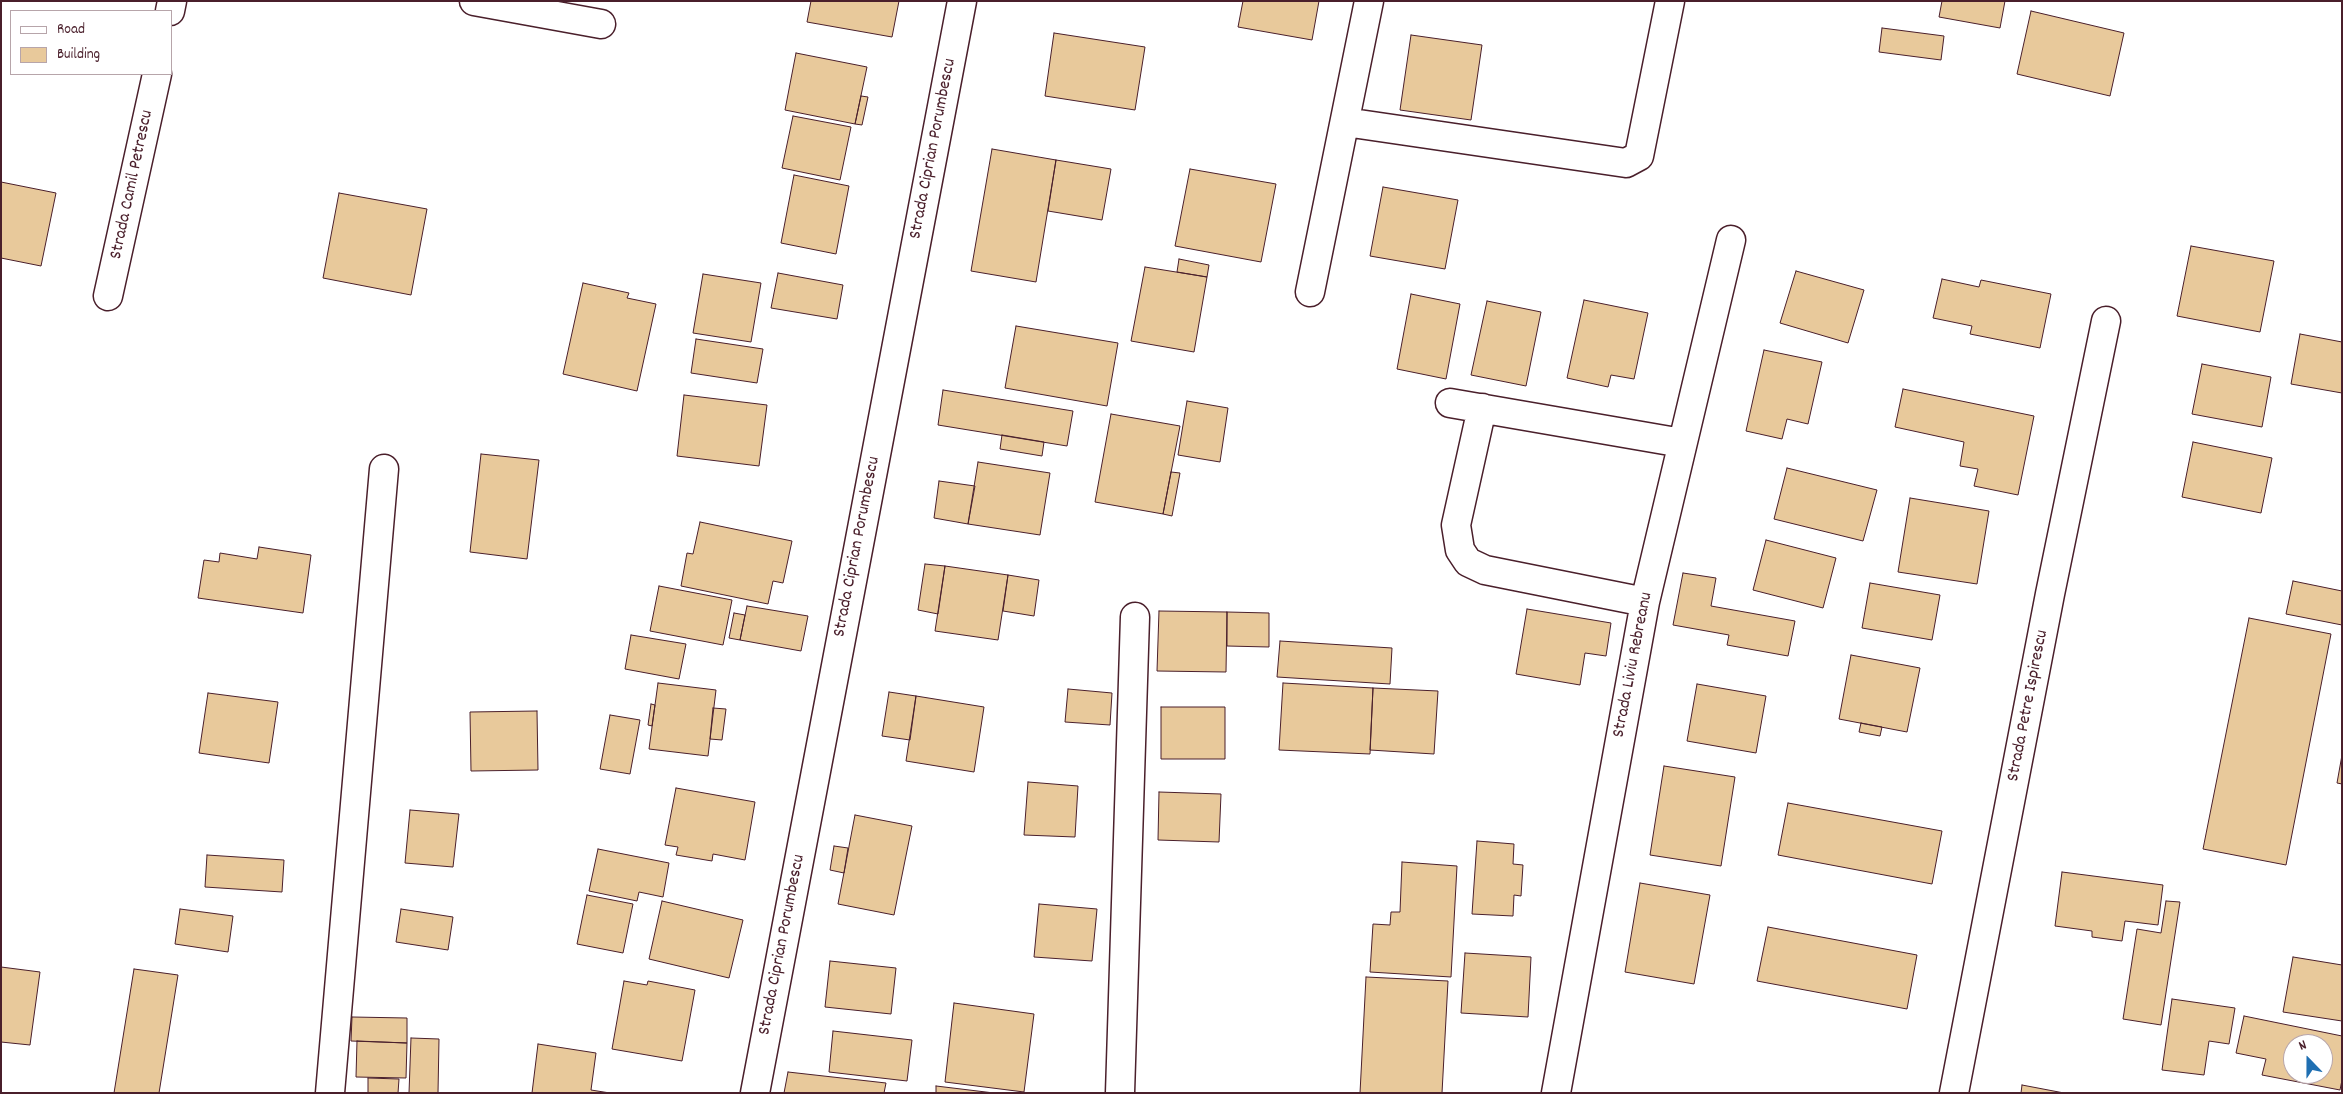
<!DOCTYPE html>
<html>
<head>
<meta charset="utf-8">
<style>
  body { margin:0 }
  #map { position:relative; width:2343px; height:1094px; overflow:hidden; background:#fff; font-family:Dekko,sans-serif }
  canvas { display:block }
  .frame { position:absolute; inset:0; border:2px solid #4a1f2b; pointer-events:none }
  .legend { position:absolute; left:10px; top:10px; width:162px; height:65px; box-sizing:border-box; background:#fff; border:1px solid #b7a5aa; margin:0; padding:6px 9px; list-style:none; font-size:15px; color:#4a1f2b }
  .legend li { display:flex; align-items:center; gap:10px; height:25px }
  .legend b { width:25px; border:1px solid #b7a5aa }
  .north { position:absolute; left:2283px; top:1034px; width:50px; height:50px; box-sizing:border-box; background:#fff; border:1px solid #b7a5aa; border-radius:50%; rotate:338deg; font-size:14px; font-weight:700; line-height:20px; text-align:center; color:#4a1f2b }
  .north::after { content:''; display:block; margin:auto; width:18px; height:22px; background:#1f6fb2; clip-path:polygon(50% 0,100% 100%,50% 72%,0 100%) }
</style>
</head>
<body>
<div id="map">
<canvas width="2343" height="1094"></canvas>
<div class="frame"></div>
<ul class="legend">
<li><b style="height:6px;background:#fff"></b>Road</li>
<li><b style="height:14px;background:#e8c99b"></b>Building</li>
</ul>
<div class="north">N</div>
</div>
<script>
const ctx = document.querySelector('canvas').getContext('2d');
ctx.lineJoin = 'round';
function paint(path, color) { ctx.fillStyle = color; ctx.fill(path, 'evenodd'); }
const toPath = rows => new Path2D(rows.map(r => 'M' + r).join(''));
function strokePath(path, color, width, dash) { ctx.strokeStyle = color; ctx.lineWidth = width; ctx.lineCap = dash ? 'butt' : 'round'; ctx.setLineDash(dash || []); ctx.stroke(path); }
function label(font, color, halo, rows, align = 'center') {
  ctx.font = font + ' Dekko,sans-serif'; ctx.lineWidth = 4; ctx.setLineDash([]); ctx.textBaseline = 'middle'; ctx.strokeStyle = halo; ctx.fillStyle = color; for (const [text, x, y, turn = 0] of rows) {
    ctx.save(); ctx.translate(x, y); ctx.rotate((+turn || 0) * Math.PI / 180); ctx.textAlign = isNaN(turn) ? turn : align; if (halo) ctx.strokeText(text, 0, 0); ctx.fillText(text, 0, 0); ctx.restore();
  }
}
const building = toPath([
  [811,1,899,1,892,37,807,22,811,1],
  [1243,1,1319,1,1312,40,1238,27,1243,1],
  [1942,1,2005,1,2000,28,1939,17,1942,1],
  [2031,11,2124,33,2110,96,2017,74,2031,11],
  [1882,28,1944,36,1941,60,1879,52,1882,28],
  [1054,33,1145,47,1135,110,1045,96,1054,33],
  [1411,35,1482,45,1471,120,1400,110,1411,35],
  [796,53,867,67,855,124,785,110,796,53],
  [861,96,868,97,862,125,855,124,861,96],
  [793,116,851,127,840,180,782,168,793,116],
  [992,149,1056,160,1036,282,971,271,992,149],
  [1056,160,1111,169,1102,220,1048,211,1056,160],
  [1190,169,1276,184,1261,262,1175,246,1190,169],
  [794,175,849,186,836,254,781,243,794,175],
  [1,182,56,193,41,266,1,258,1,182],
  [1383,187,1458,200,1445,269,1370,256,1383,187],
  [339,193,427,209,411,295,323,278,339,193],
  [2191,246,2274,261,2260,332,2177,316,2191,246],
  [1179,259,1209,265,1207,277,1177,272,1179,259],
  [1145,267,1207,277,1194,352,1131,341,1145,267],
  [1796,271,1864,290,1848,343,1780,323,1796,271],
  [778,273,843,285,837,319,771,308,778,273],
  [703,274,761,283,751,342,693,333,703,274],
  [1942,279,1979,287,1981,280,2051,294,2040,348,1970,334,1972,326,1933,318,1942,279],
  [583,283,629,293,627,298,656,304,637,391,563,374,583,283],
  [1411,294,1460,304,1446,379,1397,369,1411,294],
  [1584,300,1648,313,1634,379,1611,375,1608,387,1567,378,1584,300],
  [1487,301,1541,312,1526,386,1471,375,1487,301],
  [1016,326,1118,343,1107,406,1005,388,1016,326],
  [2300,334,2342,342,2342,393,2291,384,2300,334],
  [696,339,763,349,757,383,691,373,696,339],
  [1764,350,1822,362,1808,424,1787,419,1782,439,1746,431,1764,350],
  [2202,364,2271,377,2262,427,2192,414,2202,364],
  [1903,389,2034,416,2018,495,1974,486,1978,469,1960,466,1964,442,1895,427,1903,389],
  [943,390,1073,411,1067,446,938,425,943,390],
  [684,395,767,405,759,466,677,456,684,395],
  [1187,401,1228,408,1220,462,1178,455,1187,401],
  [1111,414,1180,426,1163,514,1095,502,1111,414],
  [1002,435,1044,442,1042,456,1000,449,1002,435],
  [2193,442,2272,458,2261,513,2182,497,2193,442],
  [481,454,539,460,527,559,470,552,481,454],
  [978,462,1050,473,1040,535,968,524,978,462],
  [1787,468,1877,490,1863,541,1774,519,1787,468],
  [1171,472,1180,473,1172,516,1163,514,1171,472],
  [939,481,975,486,968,524,934,518,939,481],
  [1910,498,1989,511,1977,584,1898,572,1910,498],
  [700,522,792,541,783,583,773,581,768,604,681,586,687,553,693,554,700,522],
  [1766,540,1836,558,1823,608,1753,590,1766,540],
  [259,547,311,555,303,613,198,598,204,560,219,562,220,553,257,559,259,547],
  [925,564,945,566,938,614,918,610,925,564],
  [945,566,1008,575,998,640,935,631,945,566],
  [1683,573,1716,578,1711,606,1795,621,1788,656,1727,645,1729,635,1673,625,1683,573],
  [1008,575,1039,580,1034,616,1003,611,1008,575],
  [2293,581,2342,591,2342,625,2286,614,2293,581],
  [1870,583,1940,595,1932,640,1862,628,1870,583],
  [659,586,732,600,723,645,650,631,659,586],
  [747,606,808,616,801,651,740,640,747,606],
  [1527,609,1611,623,1606,656,1585,653,1580,685,1516,674,1527,609],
  [1159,611,1227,612,1226,672,1157,671,1159,611],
  [1227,612,1269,613,1269,647,1227,646,1227,612],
  [734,613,745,615,740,640,729,638,734,613],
  [2249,618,2331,634,2286,865,2203,849,2249,618],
  [631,635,686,644,679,679,625,669,631,635],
  [1280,641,1392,648,1390,684,1277,677,1280,641],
  [1851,655,1920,668,1907,732,1839,719,1851,655],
  [658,683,716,690,708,756,649,749,658,683],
  [1283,683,1373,688,1370,754,1279,750,1283,683],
  [1697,684,1766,696,1756,753,1687,741,1697,684],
  [1373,688,1438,691,1434,754,1370,750,1373,688],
  [1068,689,1112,693,1110,725,1065,722,1068,689],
  [889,692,916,696,910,740,882,736,889,692],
  [208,693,278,702,269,763,199,753,208,693],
  [916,696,984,707,974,772,906,761,916,696],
  [651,704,655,705,652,726,648,725,651,704],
  [1161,707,1225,707,1225,759,1161,759,1161,707],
  [713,708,726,709,722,740,710,739,713,708],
  [537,711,538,770,471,771,470,712,537,711],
  [610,715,640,720,630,774,600,769,610,715],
  [1861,723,1882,727,1880,736,1859,732,1861,723],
  [2342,755,2342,784,2337,783,2342,755],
  [1664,766,1735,777,1721,866,1650,855,1664,766],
  [1028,782,1078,786,1075,837,1024,835,1028,782],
  [676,788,755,802,745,860,713,854,712,861,676,855,678,847,665,845,676,788],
  [1159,792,1221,794,1219,842,1158,840,1159,792],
  [1788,803,1942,831,1932,884,1778,855,1788,803],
  [410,810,459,814,453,867,405,863,410,810],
  [855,815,912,826,894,915,838,904,855,815],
  [1477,841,1514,844,1513,864,1523,865,1521,896,1514,895,1513,916,1472,914,1477,841],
  [834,846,848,848,844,873,830,870,834,846],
  [598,849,669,863,663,897,639,892,637,901,589,891,598,849],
  [207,855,284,860,282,892,205,887,207,855],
  [1402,862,1457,866,1451,977,1370,972,1373,924,1390,925,1391,912,1400,912,1402,862],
  [2062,872,2163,885,2158,925,2125,921,2122,941,2092,937,2092,931,2055,926,2062,872],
  [1640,883,1710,895,1694,984,1625,972,1640,883],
  [587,895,633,904,623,953,577,944,587,895],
  [662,901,743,920,729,978,649,959,662,901],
  [2166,901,2180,902,2161,1025,2123,1019,2137,929,2161,933,2166,901],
  [1039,904,1097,909,1092,961,1034,957,1039,904],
  [180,909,233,916,228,952,175,944,180,909],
  [401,909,453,917,448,950,396,942,401,909],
  [1768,927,1917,955,1907,1009,1757,981,1768,927],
  [1465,953,1531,957,1528,1017,1461,1013,1465,953],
  [2293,957,2342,965,2342,1021,2283,1012,2293,957],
  [830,961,896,968,891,1014,825,1007,830,961],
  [1,967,40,972,30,1045,1,1042,1,967],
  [134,969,178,975,159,1093,114,1093,134,969],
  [1366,977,1448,981,1442,1093,1360,1093,1366,977],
  [624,981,647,985,648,981,695,990,682,1061,612,1049,624,981],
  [2172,999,2235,1008,2229,1044,2209,1041,2204,1075,2162,1070,2172,999],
  [954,1003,1034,1014,1024,1092,945,1082,954,1003],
  [2244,1016,2342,1036,2342,1080,2340,1090,2262,1075,2266,1059,2236,1053,2244,1016],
  [2293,1044,2323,1044,2323,1074,2293,1074,2293,1044],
  [352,1017,407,1018,407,1043,351,1041,352,1017],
  [833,1031,912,1040,907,1081,829,1072,833,1031],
  [411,1038,439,1039,438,1093,409,1093,411,1038],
  [357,1041,407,1043,406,1078,356,1077,357,1041],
  [538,1044,596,1053,591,1090,610,1093,532,1093,538,1044],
  [788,1072,886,1083,884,1093,784,1093,788,1072],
  [368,1078,399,1079,398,1093,368,1093,368,1078],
  [2022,1085,2064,1093,2021,1093,2022,1085],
  [936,1086,994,1093,936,1093,936,1086]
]);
const minor = toPath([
  [474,1,601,24],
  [170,11,172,1],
  [1345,122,1626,163,1639,156,1670,1],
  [1310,292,1369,1],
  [108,296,157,74],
  [1450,403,1682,443],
  [1482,408,1456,525,1460,550,1468,562,1485,570,1645,602],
  [330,1093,384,469],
  [755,1093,962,1],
  [1120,1093,1135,617],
  [1556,1093,1645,602,1731,240],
  [1954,1093,2050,594,2106,321]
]);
const streetNames = [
  ["Strada Ciprian Porumbescu",934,149,-79],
  ["Strada Camil Petrescu",133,185,-78],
  ["Strada Ciprian Porumbescu",858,547,-79],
  ["Strada Liviu Rebreanu",1634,665,-79],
  ["Strada Petre Ispirescu",2029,706,-79],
  ["Strada Ciprian Porumbescu",783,945,-79]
];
paint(building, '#e8c99b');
strokePath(building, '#4a1f2b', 1);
strokePath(minor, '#4a1f2b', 31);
strokePath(minor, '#fff', 28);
label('18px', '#4a1f2b', '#fff', streetNames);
</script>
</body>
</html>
